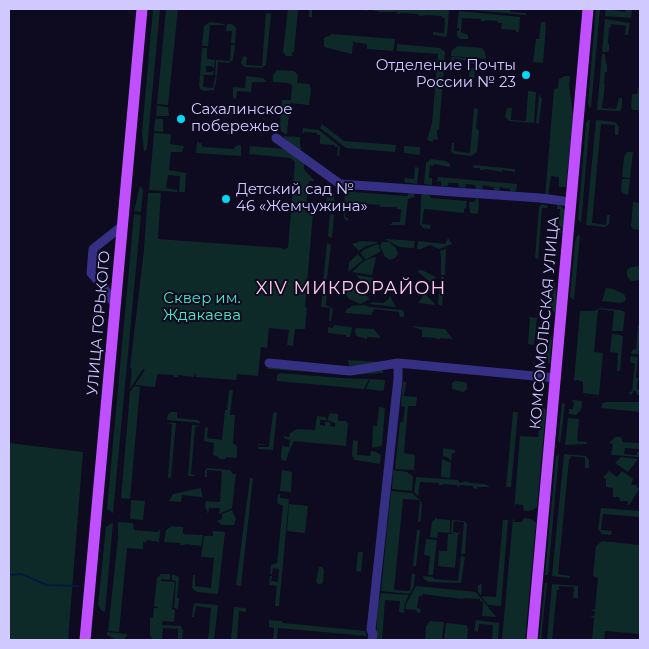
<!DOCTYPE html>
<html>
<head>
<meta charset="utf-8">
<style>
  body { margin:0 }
  #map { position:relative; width:649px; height:649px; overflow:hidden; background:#0e0a20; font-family:Montserrat,sans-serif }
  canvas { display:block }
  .frame { position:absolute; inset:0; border:10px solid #d0c9ff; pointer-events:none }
</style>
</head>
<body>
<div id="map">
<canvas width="649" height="649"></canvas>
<div class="frame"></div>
</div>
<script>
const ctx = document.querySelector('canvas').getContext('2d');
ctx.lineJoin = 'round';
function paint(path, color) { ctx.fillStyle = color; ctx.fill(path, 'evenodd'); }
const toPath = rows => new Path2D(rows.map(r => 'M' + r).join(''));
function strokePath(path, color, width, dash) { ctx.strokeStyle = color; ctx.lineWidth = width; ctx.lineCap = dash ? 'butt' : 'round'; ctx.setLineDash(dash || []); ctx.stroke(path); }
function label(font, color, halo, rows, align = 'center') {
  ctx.font = font + ' Montserrat,sans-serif'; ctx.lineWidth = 4; ctx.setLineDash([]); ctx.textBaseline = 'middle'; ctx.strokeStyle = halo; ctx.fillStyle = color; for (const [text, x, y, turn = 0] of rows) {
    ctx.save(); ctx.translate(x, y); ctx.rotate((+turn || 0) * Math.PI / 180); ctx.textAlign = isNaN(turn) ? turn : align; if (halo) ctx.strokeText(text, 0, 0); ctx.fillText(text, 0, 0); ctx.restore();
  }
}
const green = toPath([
  [153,9,160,9,147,149,144,152,142,132],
  [166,9,178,9,168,105,157,104],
  [288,9,312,9,312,17,309,17,309,10,298,10,294,52,292,52,292,56,286,56,283,52],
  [358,9,449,10,447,36,446,37,433,35,433,32,444,33,445,18,442,18,442,16,427,15,420,16,418,14,402,13,397,14,397,12,380,12,368,9,367,11],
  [461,9,510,9,511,12,526,13,526,15],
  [596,9,600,9,591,108,589,106,588,102],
  [606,9,625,12,626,9,632,9,631,18,605,16],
  [459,11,520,17,519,32,516,32,516,30,501,29,502,23,498,23,498,21,486,20,485,21,481,21,481,19,462,18,461,32,468,35,468,39,460,39,457,36,457,31,459,31,459,28,457,28],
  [266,13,271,14,266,65,261,68,245,67,241,63,243,56,247,57,246,65,262,66],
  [605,19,630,23,628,35,625,35,626,26,611,24,611,27,609,28,608,43,609,44,609,51,606,52,602,52],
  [210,22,225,24,225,25,210,25,208,46,202,46,204,26],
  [541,22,545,22,546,27,543,63,533,62,536,39,539,39],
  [227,24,232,24,236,28,235,44,231,43,232,31,226,31],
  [332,34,395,39,394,47,393,51,367,49,367,44,353,42,352,54,324,47,324,38],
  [397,44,440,48,445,52,439,130,437,130,437,137,438,138,438,140,433,139,433,142,427,140,432,123,438,54,397,51],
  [231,45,235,45,233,60,229,63,218,62,217,76,215,75,216,60,230,61],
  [458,46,482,48,485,52,486,59,451,56,452,50],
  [202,48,207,48,207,59,215,60,214,69,212,66,206,66,206,72,211,72,214,70,213,75,200,75],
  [602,54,605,54,606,64,607,64,607,72,605,72,604,84,605,85,602,108,616,109,619,98,622,98,622,108,620,111,597,110],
  [451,57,477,59,480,64,471,64,471,68,475,68,474,80,469,79,470,61,454,59,453,67,451,66],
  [277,70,294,71,298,75,297,83,309,84,311,89,309,105,290,103,287,134,285,134,281,131,280,126,282,100,291,100,292,85,288,83,273,82,273,75],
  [200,75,204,76,203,87,213,88,215,77,217,77,214,90,204,91,200,89,199,84],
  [246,76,263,78,267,82,252,82,251,92,237,91,236,99,233,98,233,87,245,88],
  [565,76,570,76,569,85,573,115,566,187,559,187,559,177,551,176,548,197,545,197,554,89,558,88,559,79],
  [638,88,640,88,640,110,633,110,631,108,632,94,637,94],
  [528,91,536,92,534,123,509,121,505,117,507,108,512,108,511,120,526,121],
  [539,94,542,99,539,124,536,123],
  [157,106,168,107,169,116,156,116],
  [474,108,478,109,476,127,479,131,477,152,471,156,454,154,451,152,452,143,454,143,454,151,470,153],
  [210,109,235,112,235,117,233,115,220,114,220,116,215,116,215,114,208,113],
  [155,119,163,119,163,132,154,131],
  [588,120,590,120,581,223,578,219,586,123],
  [596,120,615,122,619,127,618,135,615,135,615,125,601,124,592,223,606,225,607,215,610,215,609,224,605,227,586,225],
  [236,123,250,124,250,130,236,129,234,135,227,134,227,131,232,131,235,129],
  [322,124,344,141,396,145,395,152,346,148,320,128],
  [303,128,319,130,340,147,339,156,337,156,338,147,335,147,334,145,320,144,320,135,317,135,317,133,305,132,302,134],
  [154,133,171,134,170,144,184,146,182,152,171,152,169,170,186,173,185,192,179,192,180,176,168,175,166,188,177,190,177,192,149,190],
  [283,136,300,137,300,147,302,148,299,152],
  [197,142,201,143,203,147,234,149,236,146,240,145,241,146,241,156,196,153],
  [250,146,287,149,304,163,304,169,315,181,309,181,305,212,313,213,305,307,307,308,305,329,295,329,293,346,287,345,289,330,269,328,267,348,261,347,258,376,237,374,236,380,196,377,195,372,194,377,178,375,178,377,174,377,174,375,159,374,157,375,155,387,135,385,145,370,143,369,130,389,132,369,130,368,144,250,148,193,161,193,158,239,283,248,282,250,283,250,284,249,288,248,295,162,290,158,249,154],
  [404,146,420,147,420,155,404,153],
  [627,152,633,152,630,178,622,177,624,157],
  [431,159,446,161,446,162,450,163,450,167,434,164,433,166,430,165,429,178,432,178,432,185,424,184,426,163],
  [474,165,515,169,515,172,502,170,502,172,485,169,485,170,480,170,480,168,473,168],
  [415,167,419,168,417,184,404,182,405,178,414,179],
  [438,177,517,184,516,191,511,192,509,188,508,189,500,187,499,191,494,190,493,186,492,187,483,185,482,190,476,189,475,185,466,184,465,188,459,187,458,183,450,183,449,182,448,186,441,186,441,181,437,182],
  [622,179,630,179,628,195,624,194,621,191],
  [140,186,143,190,141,212,134,211],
  [345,186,354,188,354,192,407,196,409,193,414,193,414,197,408,199,405,225,390,225,393,222,400,222,401,209,397,209,397,207,380,207,380,205,367,204,367,206,363,205,363,203,350,202,346,204,345,217,348,218,348,221,346,220,344,218],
  [330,193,334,193,334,200,336,201,335,213,325,212,327,195],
  [428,193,431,198,467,201,466,208,464,209,464,213,424,209,422,224,431,225,430,229,423,228,420,224,421,196,423,194],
  [477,198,479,201,478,214,470,213,469,202,474,202],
  [633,202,640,203,640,230,633,229,631,226],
  [542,204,548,206,547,208,542,208,538,260,535,257,539,207],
  [557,205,560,205,565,210,563,233,558,232,560,209,557,209],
  [134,214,141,215,113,513,107,509],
  [330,214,334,215,332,237,331,238,328,236],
  [580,235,574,300,570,297,575,243,577,236],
  [448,238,452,244,439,249,430,245,421,249,417,249,418,241,445,244],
  [385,239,415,241,414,248,399,247],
  [361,241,377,242,377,243,364,247,359,251,352,244],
  [382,242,389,242,396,248,398,254,395,258,390,260,385,257,380,246],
  [327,243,331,245,326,286,323,284],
  [378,244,381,251,367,259,365,259,360,253,365,249],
  [446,249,445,275,441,275,441,256,440,251],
  [358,254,363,260,348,272,349,262],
  [374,257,376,258,372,275,352,272,364,261],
  [640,266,640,280,631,281,627,276,627,270,631,267],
  [420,270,422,270,436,277,430,282,417,271],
  [356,275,374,278,373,294,372,294],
  [441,277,444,277,442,306,438,304],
  [347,278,370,299,360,304,349,299,346,295],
  [554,282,555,282,557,305,555,313,548,305,552,302],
  [606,288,613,289,624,294,626,298,625,301,621,303,602,301],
  [323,291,327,293,326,305,333,309,331,321,329,321,330,308,321,307],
  [423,292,436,305,418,303,422,298],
  [390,296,396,307,369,304,373,302,383,303,388,300],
  [365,305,369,307,402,310,404,312,404,317,400,317,399,312,374,309,371,315,345,313,346,310,352,306],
  [599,308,620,310,625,312,623,331,612,331,614,311,598,309,594,352,603,353,599,395,583,393,583,382,578,380,574,381,580,311,595,311],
  [530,317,537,318,534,345,528,344],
  [334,325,351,327,352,328,350,337,346,337,346,335,328,333,328,327,333,328],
  [638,325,640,325,640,354,631,354,632,350,636,349],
  [411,326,445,329,453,339,440,338,440,339,436,339,436,338,422,337,422,330],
  [357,328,374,329,381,338,367,337,367,339,356,336,355,329],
  [612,334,621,335,623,337,620,371,617,371,618,353,610,352],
  [547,339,552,340,550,362,552,364,548,363,548,358,545,358],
  [631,356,638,357,636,378,640,378,638,379,637,389,640,390,640,395,637,395,636,391,633,391,632,395,628,393,632,391,635,364,630,362],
  [348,360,381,362,369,365,349,366],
  [268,366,383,370,383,373,352,375,267,369],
  [280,373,341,378,369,379,364,389,277,381,277,375],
  [370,379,385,380,384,389,383,391,366,389],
  [403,381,406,383,404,396,417,397,416,406,408,406,404,453,415,455,414,470,395,469,400,422,403,422,405,407,401,406],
  [455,381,464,382,467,384,467,389,464,392,452,389,452,383],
  [134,386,140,387,130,499,121,498,130,392],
  [229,390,233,390,230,415,235,415,233,443,237,446,237,456,236,458,226,457,225,459,219,459,219,457,213,455,214,443,204,441,205,428,208,427,207,438,222,440,225,410,227,410],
  [573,400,582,401,581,410,576,415,569,414,569,409,573,409,574,402,572,402],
  [607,402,640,402,640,412,601,408,603,403],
  [562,403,565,404,560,444,558,441],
  [379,407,385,408,382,446,372,448,373,426,377,426],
  [541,408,546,409,537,507,533,510,524,511,523,505,515,504,514,510,520,436,538,437],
  [171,412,177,412,177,418,198,420,201,423,167,420,168,414],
  [277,412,273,450,258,449,258,447,269,447,269,445,258,445,258,444,269,445,273,413],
  [513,412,518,412,511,487,506,487],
  [330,413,338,414,338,421,346,421,348,424,346,446,294,441,288,454,286,461,282,460,281,457,282,446,289,447,290,440,285,439,283,436,289,437,290,433,297,429,315,430,317,416,326,417,326,420,320,420,320,425,325,426,325,422,330,422,330,426,335,427,335,423,327,420],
  [568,418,579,419,577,441,587,442,587,444,565,445],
  [167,423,176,423,171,477,168,478,172,424],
  [192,425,201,426,195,427,191,474,196,476,188,476],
  [615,437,621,437,623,442,640,443,639,449,625,448,624,454,637,455,637,452,639,452,639,457,611,455,613,444,609,443],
  [353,440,358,441,357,455,370,456,371,451,376,452,381,455,380,464,355,460,352,455],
  [9,443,83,452,68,640,9,640],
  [443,448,455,450,455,453,452,453,451,462,449,458,443,456],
  [559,454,548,575,545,575,556,456],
  [564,454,586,456,589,460,589,468,585,468,585,458,571,456,570,459,569,459,558,574,570,576,570,578,552,576],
  [621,457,638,459,628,472,615,463],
  [442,459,451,463,450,478,441,477],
  [208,468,230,470,233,474,236,474,232,508,219,514,220,508,209,508,208,514,205,506,206,501,220,502,222,471,207,470,207,477,205,477,205,470],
  [282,470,292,472,291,492,280,491],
  [393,470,407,472,413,476,412,491,392,489],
  [609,471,617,477,622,471,633,479,631,485,637,485,637,490,637,488,640,488,630,504,628,505,628,501,620,501,619,497,613,497,613,488,606,487,606,479,603,477],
  [416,477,458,480,460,483,466,481,470,483,485,484,490,487,477,487,477,489,473,488,473,486,460,485,459,487,456,485,443,484,443,485,439,485,439,483,420,482,418,496,414,492],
  [250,478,253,478,241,586,236,585],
  [201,488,203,499,202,497,182,495,181,502,169,501,173,494],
  [391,491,412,493,420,500,422,504,421,521,418,522,420,500,403,499,394,590,410,591,412,574,415,574,414,586,410,594,381,591],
  [278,494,280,494,280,498,289,499,279,606,275,606,277,586,269,585,270,576,272,576,271,581,278,582,279,569,273,568,272,574,270,574,271,565,277,563,283,506,277,503],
  [131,500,145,501,143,520,130,519],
  [289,504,308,506,305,533,287,531],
  [601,508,640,511,640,517,603,514,601,530,612,531,611,535,602,534,598,529],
  [232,510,236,519,234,525,222,525,218,522,217,521,222,519,222,514],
  [437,517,437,519,450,520,450,533,438,532,437,538,430,537,432,522],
  [513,517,514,522,522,522,524,518,531,519,536,523,525,640,502,640],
  [452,520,464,521,467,524,465,554,461,554,464,522,454,521,453,532,461,533,458,534,455,568,438,566,439,551,447,551,448,534,455,534,451,533],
  [503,520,508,520,501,606,488,605,478,592,478,585,482,584,481,596,496,597],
  [118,522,133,523,134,530,158,532,159,529,160,532,159,542,147,540,146,542,143,542,143,549,127,548,119,632,108,631,118,538],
  [112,523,113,523,105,612,101,610,98,605,106,527],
  [172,526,183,527,183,534,203,535,201,546,185,544,185,545,180,545,180,543,164,542,166,530],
  [417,530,420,530,416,566,413,566],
  [213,531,225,532,218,594,197,592,192,588,193,575,195,575,195,586,211,588,214,558,201,557,204,536,213,536],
  [426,539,437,540,433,575,428,575,430,556,424,555],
  [602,541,640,545,640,634,605,631,604,640,592,640,594,618,589,617,594,616,595,611,590,611,595,609,598,578,593,576,596,546],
  [358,552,363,552,361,572,356,571],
  [461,556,465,557,461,583,428,582,424,579,423,576,433,577,434,579,458,581],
  [319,567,322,567,324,570,323,582,320,585,316,582],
  [161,574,170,574,170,580,161,579,161,581,175,582,172,609,175,610,174,622,163,621,162,625,181,626,183,631,182,640,178,640,178,629,163,628,162,640,153,640,150,635,150,618,153,618,154,608,158,608,158,607,154,606,157,578],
  [172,574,179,577,177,598,179,598,178,609,174,608,176,581,172,580],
  [545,583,547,583,541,640,539,640],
  [552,584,578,586,578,598,573,598,574,587,559,586,559,590,557,590,552,640,547,640],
  [416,586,476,592,496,617,482,616,483,602,480,601,480,599,464,598,463,599,422,594,422,596,419,596,417,608,421,609,420,613,418,613,416,610,406,609,406,604],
  [381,593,409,595,405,603,404,613,399,612,400,601,385,600,382,640,376,640,378,604],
  [195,603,218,605,214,640,208,640,211,608,196,606,194,617,192,617,193,607],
  [234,607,246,608,246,612,239,611,237,640,231,640],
  [269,620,281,621,283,623,365,631,367,636,278,628,277,640,273,640,274,628,269,627],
  [476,620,499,623,498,640,492,640,493,625,479,624,478,632,474,631],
  [430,621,444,622,442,640,425,640,426,626],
  [446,623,466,625,468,629,467,640,444,640],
  [107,632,127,634,127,637,125,637,125,640,116,640,107,635]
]);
const stream = toPath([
  [9,575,21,574,47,585,78,586]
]);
const minor = toPath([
  [276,138,340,184,540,198,571,202],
  [115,305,104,288,91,273,93,249,122,226],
  [269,363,350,371,398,363,555,378],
  [372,640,373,634,371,630,398,379,398,363]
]);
const major = toPath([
  [85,640,142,9],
  [532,640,588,9]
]);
const markers = [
  [526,75,5,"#00d8f4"],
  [181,119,5,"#00d8f4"],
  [226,199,5,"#00d8f4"]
];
const poiNames = [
  ["Отделение Почты",516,66,"right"],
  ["России № 23",516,83,"right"],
  ["Сахалинское",191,110],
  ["побережье",191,127],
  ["Детский сад №",236,190],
  ["46 «Жемчужина»",236,207]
];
const parkNames = [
  ["Сквер им.",202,299],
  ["Ждакаева",202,316]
];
const streetNames = [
  ["УЛИЦА ГОРЬКОГО",99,323,-85],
  ["КОМСОМОЛЬСКАЯ УЛИЦА",545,323,-85]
];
const quarterNames = [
  ["XIV МИКРОРАЙОН",351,289]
];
paint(green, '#0d2a29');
strokePath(stream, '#04193f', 2);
strokePath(minor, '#353083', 9);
strokePath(major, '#c050ff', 11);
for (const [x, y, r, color] of markers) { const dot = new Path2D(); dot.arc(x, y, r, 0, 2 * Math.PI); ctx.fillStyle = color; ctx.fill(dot); strokePath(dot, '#0e0a20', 2); }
label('15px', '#d0c9ff', '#0e0a20', poiNames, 'left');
label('15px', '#4aeac4', '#0e0a20', parkNames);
label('15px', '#d0c9ff', '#0e0a20', streetNames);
ctx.letterSpacing = '1px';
label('18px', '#ffcbeb', '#0e0a20', quarterNames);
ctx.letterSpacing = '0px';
</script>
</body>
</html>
